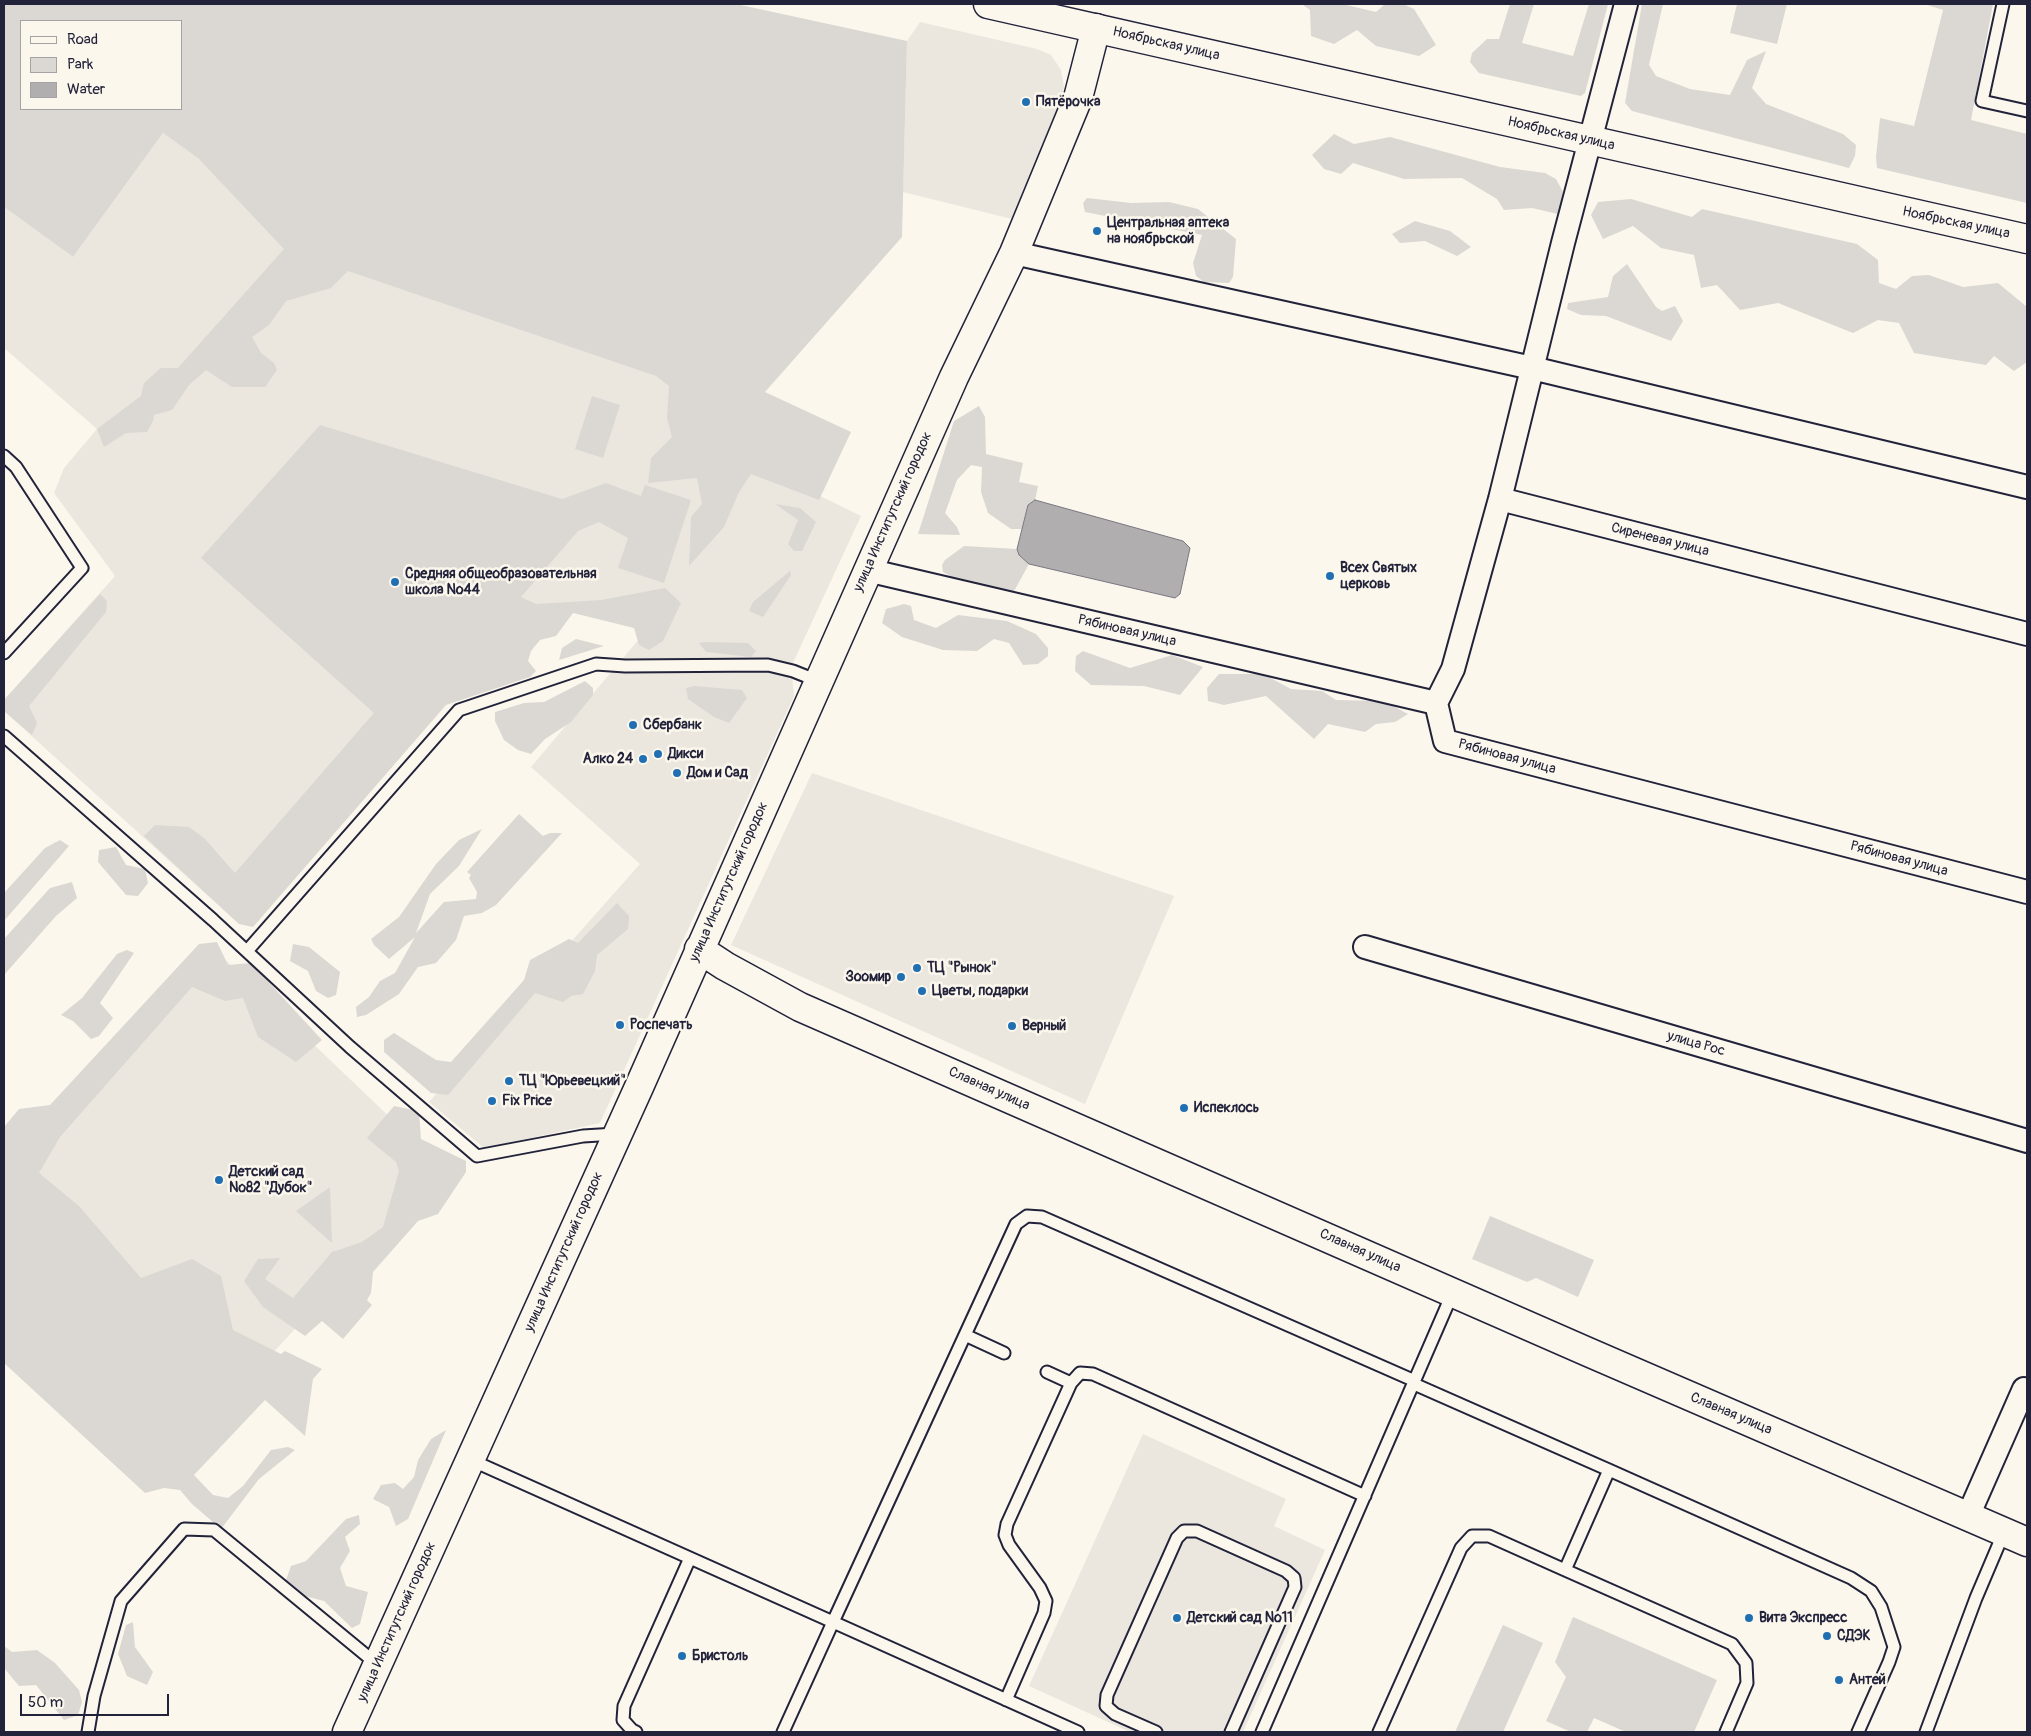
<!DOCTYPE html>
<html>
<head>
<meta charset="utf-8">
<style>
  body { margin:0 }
  #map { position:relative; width:2031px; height:1736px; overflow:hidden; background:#fbf7ec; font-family:Pangolin,sans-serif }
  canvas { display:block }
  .frame { position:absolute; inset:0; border:5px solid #22223b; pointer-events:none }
  .legend { position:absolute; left:20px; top:20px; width:162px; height:90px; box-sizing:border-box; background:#fbf7ec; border:1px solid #a4a2a5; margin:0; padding:6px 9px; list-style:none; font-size:15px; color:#22223b }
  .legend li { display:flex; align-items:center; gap:10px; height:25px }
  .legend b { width:25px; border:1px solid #a4a2a5 }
  .scale { position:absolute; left:20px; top:1694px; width:149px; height:22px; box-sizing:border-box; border:2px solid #22223b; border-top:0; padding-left:6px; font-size:15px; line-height:18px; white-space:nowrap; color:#22223b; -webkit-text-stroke:4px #fbf7ec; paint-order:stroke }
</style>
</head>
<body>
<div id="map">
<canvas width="2031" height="1736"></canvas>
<div class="frame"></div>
<ul class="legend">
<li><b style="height:6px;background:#fbf7ec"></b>Road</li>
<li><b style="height:14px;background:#dbd8d3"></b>Park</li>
<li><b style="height:14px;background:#b1aeb0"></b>Water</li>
</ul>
<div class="scale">50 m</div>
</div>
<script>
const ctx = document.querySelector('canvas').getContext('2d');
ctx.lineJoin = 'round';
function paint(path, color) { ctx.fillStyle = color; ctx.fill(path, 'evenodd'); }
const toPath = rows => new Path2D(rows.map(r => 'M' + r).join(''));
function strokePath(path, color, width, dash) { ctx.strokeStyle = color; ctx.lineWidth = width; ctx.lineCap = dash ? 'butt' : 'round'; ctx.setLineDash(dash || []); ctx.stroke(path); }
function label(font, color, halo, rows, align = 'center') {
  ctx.font = font + ' Pangolin,sans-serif'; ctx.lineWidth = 5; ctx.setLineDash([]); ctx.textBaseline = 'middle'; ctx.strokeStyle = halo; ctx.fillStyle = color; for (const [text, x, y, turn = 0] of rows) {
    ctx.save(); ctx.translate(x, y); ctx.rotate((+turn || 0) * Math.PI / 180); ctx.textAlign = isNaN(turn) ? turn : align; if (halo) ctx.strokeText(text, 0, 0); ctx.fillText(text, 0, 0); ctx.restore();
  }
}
const built = toPath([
  [920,22,1037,49,1051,55,1061,70,1064,87,1060,106,1016,220,903,192,907,41],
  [163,133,199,159,656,376,762,414,741,457,861,516,791,667,794,696,600,1123,484,1148,429,1102,640,864,531,767,667,606,514,613,239,924,4,711,4,700,115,576,54,493,64,468,97,429,4,348,4,207,73,257],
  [812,773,1174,896,1085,1104,731,945],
  [215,950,444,1169,226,1403,4,1166],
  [1143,1434,1286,1499,1274,1526,1325,1550,1243,1732,1130,1732,1029,1686]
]);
const green = toPath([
  [4,4,736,4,907,41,902,237,765,392,851,432,819,500,751,474,739,492,724,527,689,566,691,517,702,504,697,478,648,483,651,458,672,437,667,418,669,386,656,376,348,271,331,288,286,301,269,325,252,337,261,353,274,363,277,370,265,387,232,387,206,370,189,385,172,410,154,415,153,421,147,432,126,433,104,447,97,429,141,396,144,383,161,368,178,368,284,249,199,159,163,133,73,257,4,207],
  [21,21,181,21,181,109,21,109],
  [1302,4,1342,4,1376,12,1385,4,1403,4,1414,9,1436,45,1419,56,1376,46,1357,30,1334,44,1311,36,1310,10],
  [1510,4,1534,4,1522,43,1573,56,1589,4,1608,4,1585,93,1581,96,1479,73,1470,62,1472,53,1487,39,1499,39],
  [1642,4,1663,4,1649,65,1656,76,1690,89,1730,95,1747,60,1766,51,1752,88,1766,104,1843,134,1856,145,1855,156,1849,168,1632,111,1625,103],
  [1737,4,1787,4,1777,44,1730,33],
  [1924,4,1993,4,1971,120,2027,134,2027,203,1877,168,1876,157,1880,118,1914,126,1943,10],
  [1334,134,1354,144,1390,137,1500,167,1545,173,1556,179,1569,203,1562,215,1532,208,1504,210,1497,199,1462,178,1404,179,1353,163,1341,174,1324,169,1312,155],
  [1087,198,1131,203,1169,202,1198,209,1236,239,1233,277,1229,283,1204,282,1196,276,1193,263,1202,235,1085,212,1083,203],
  [1631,199,1692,217,1702,209,1857,244,1878,260,1879,283,1896,289,1912,276,1929,275,1963,287,1998,283,2027,307,2027,362,2014,371,1994,356,1986,365,1914,353,1899,323,1878,320,1853,333,1778,303,1740,310,1717,285,1701,288,1694,255,1661,248,1633,226,1603,239,1591,215,1598,202],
  [1415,221,1450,231,1471,247,1457,256,1425,241,1400,243,1392,234],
  [1627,264,1656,307,1662,311,1675,306,1683,321,1671,341,1606,316,1581,315,1567,309,1568,303,1608,297,1613,276],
  [592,396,620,405,603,458,575,449],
  [979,406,985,417,986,454,1023,463,1019,482,1038,486,1035,500,1028,505,1022,529,1011,529,988,513,981,492,982,467,971,465,957,480,945,513,957,527,960,535,918,534,954,421],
  [320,425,562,499,606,483,641,496,645,485,691,500,664,583,618,568,628,538,599,522,578,531,521,597,536,604,601,600,665,588,681,603,663,641,649,650,639,645,634,628,573,613,556,636,540,640,531,651,528,661,536,671,530,677,446,705,253,927,239,924,144,836,155,825,189,827,204,838,235,873,374,713,201,558],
  [775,504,800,508,816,522,802,551,794,551,788,544,798,520],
  [964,546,1017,549,1019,555,1029,564,1013,593,963,583,943,572,942,565,945,560],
  [790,571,791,575,763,617,749,611,753,602],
  [100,594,107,601,106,612,29,706,37,723,32,735,4,711,4,700],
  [904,604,911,606,914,620,936,628,958,615,1007,621,1036,634,1048,648,1048,656,1038,664,1023,665,1009,643,994,639,977,651,943,650,902,637,882,623,886,609],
  [576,639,604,646,559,660,562,648],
  [705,642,748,643,756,651,751,657,706,652,699,643],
  [1083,651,1130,668,1172,655,1203,667,1180,695,1144,686,1091,685,1075,671,1076,656],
  [1219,674,1263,674,1291,689,1322,691,1336,700,1384,701,1408,714,1395,722,1376,724,1365,732,1328,724,1314,739,1266,696,1224,705,1208,701,1207,688],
  [585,681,593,688,593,695,571,722,545,739,531,754,518,750,504,740,495,721,495,712,524,703,544,702],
  [694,686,742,690,747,698,729,723,714,717,688,699,686,688],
  [519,814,543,836,550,833,562,833,496,905,482,913,464,916,456,940,436,963,418,967,399,994,366,1015,357,1017,356,1007,369,997,380,981,395,973,415,937,389,959,374,945,371,939,399,917,436,864,459,840,482,829,459,866,430,894,416,933,444,902,476,899,477,892,469,878,471,875,467,872],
  [60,840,69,846,4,921,4,893,45,848],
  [116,847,126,865,145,869,148,883,138,896,126,895,98,862,99,850],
  [72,882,77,898,56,916,4,975,4,939,50,888],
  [617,903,629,916,628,929,597,955,595,971,583,994,571,996,563,1002,535,993,448,1095,431,1093,384,1052,384,1040,394,1033,436,1060,451,1062,524,980,530,960,569,939,578,943],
  [217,942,228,965,251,963,322,1040,296,1062,258,1037,243,998,225,1001,192,987,60,1137,39,1173,79,1206,141,1278,192,1259,221,1276,233,1330,281,1354,285,1351,322,1369,313,1379,305,1436,265,1400,194,1475,213,1495,228,1498,243,1486,271,1450,288,1447,295,1450,259,1479,221,1529,192,1504,180,1490,164,1488,145,1493,4,1363,4,1127,19,1109,50,1105,199,944],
  [293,944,309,947,340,972,336,995,328,998,316,991,308,971,290,961],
  [127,950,134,953,100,1003,113,1018,99,1036,91,1039,73,1021,61,1015,82,998,117,954],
  [394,1106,419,1111,421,1139,466,1161,466,1172,438,1214,418,1221,373,1272,371,1293,367,1300,372,1305,343,1339,322,1321,305,1336,263,1307,244,1281,258,1259,280,1258,265,1279,293,1298,332,1252,362,1242,383,1227,399,1171,396,1162,367,1138],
  [330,1187,332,1243,296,1211],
  [1490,1216,1594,1260,1578,1297,1536,1278,1527,1282,1472,1259],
  [446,1430,408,1519,396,1526,389,1507,373,1499,381,1485,395,1483,403,1489,414,1477,418,1460,431,1439],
  [359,1515,360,1524,345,1537,350,1551,340,1568,346,1586,368,1592,360,1624,352,1628,324,1601,301,1595,286,1580,291,1566,306,1561,346,1519],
  [1573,1617,1717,1680,1694,1732,1626,1732,1594,1718,1587,1732,1571,1732,1546,1721,1566,1677,1555,1662],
  [133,1622,135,1647,153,1672,147,1685,127,1676,118,1654,126,1625],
  [1503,1625,1543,1643,1503,1732,1455,1732],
  [4,1646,12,1652,37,1650,55,1663,79,1690,82,1702,78,1715,64,1720,36,1685,19,1686,4,1668]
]);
const water = toPath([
  [1035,500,1183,541,1190,548,1180,594,1175,598,1029,564,1019,555,1017,549,1028,505,1035,500]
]);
const lane = toPath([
  [2003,4,1982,101,2027,111],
  [4,456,16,467,82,568,4,653],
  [4,736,213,920,350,1047,477,1156,583,1136,616,1134],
  [247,951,459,710,596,664,625,666,768,665,793,671,818,681],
  [965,1335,1004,1353],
  [1047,1372,1071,1383],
  [471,1460,833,1622,783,1732],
  [1609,1470,1851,1578,1871,1591,1881,1607,1894,1647,1889,1662,1858,1732],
  [1565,1570,1732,1644,1746,1663,1747,1683,1726,1732],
  [1006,1700,1044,1613,1046,1601,1040,1588,1009,1545,1005,1535,1007,1524,1071,1383,1080,1373,1093,1374,1365,1496],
  [88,1732,94,1696,121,1601,184,1529,214,1530,378,1665],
  [636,1732,632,1730,623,1720,624,1706,690,1558],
  [1078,1732,833,1622,1016,1224,1027,1216,1042,1217,1415,1381],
  [1156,1732,1115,1714,1106,1706,1107,1695,1177,1538,1184,1531,1197,1531,1286,1571,1294,1578,1295,1587,1231,1732],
  [1262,1732,1453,1292],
  [1379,1732,1461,1548,1472,1536,1489,1536,1565,1570,1609,1470,1414,1384],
  [1926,1732,1976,1598,2004,1532]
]);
const street = toPath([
  [1014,253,1532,368,2027,487],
  [1500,499,2027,634],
  [867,570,1436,703],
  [1436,703,1453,669,1500,499,1563,243,1626,4],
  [1436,703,1445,741,2027,892],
  [1365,947,2027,1141],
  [1968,1516,2024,1389,2027,1390]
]);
const secondary = toPath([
  [699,949,725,966,800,1007,1588,1352,2027,1542],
  [347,1732,639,1087,954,377,1014,253,1078,98,1096,28]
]);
const highway = toPath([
  [988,4,2027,239]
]);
const markers = [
  [1026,102,5,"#1f6fb2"],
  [1097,231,5,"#1f6fb2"],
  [1330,576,5,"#1f6fb2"],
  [395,582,5,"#1f6fb2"],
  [633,725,5,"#1f6fb2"],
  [658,754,5,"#1f6fb2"],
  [643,759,5,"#1f6fb2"],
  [677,773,5,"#1f6fb2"],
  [917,968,5,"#1f6fb2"],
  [901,977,5,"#1f6fb2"],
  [922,991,5,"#1f6fb2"],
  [620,1025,5,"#1f6fb2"],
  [1012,1026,5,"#1f6fb2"],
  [509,1081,5,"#1f6fb2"],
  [492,1101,5,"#1f6fb2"],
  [1184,1108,5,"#1f6fb2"],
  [219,1180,5,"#1f6fb2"],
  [1177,1618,5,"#1f6fb2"],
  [1749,1618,5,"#1f6fb2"],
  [1827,1636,5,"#1f6fb2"],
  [682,1656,5,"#1f6fb2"],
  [1839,1680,5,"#1f6fb2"]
];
const streetNames = [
  ["Ноябрьская улица",1166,44,13],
  ["Ноябрьская улица",1561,134,13],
  ["Ноябрьская улица",1956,223,12],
  ["улица Институтский городок",893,512,-66],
  ["Сиреневая улица",1660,540,14],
  ["Рябиновая улица",1127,631,13],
  ["Рябиновая улица",1507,757,15],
  ["Рябиновая улица",1899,859,15],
  ["улица Институтский городок",729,882,-66],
  ["улица Рос",1696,1044,16],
  ["Славная улица",989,1089,24],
  ["Славная улица",1360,1251,24],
  ["улица Институтский городок",564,1252,-66],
  ["Славная улица",1731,1414,23],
  ["улица Институтский городок",397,1622,-66]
];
const poiNames = [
  ["Пятёрочка",1036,102],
  ["Центральная аптека",1107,223],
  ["на ноябрьской",1107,239],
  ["Всех Святых",1340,568],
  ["церковь",1340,584],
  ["Средняя общеобразовательная",405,574],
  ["школа №44",405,590],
  ["Сбербанк",643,725],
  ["Дикси",668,754],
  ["Алко 24",633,759,"right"],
  ["Дом и Сад",687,773],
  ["ТЦ \"Рынок\"",927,968],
  ["Зоомир",891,977,"right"],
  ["Цветы, подарки",932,991],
  ["Роспечать",630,1025],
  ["Верный",1022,1026],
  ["ТЦ \"Юрьевецкий\"",519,1081],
  ["Fix Price",502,1101],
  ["Испеклось",1194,1108],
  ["Детский сад",229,1172],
  ["№82 \"Дубок\"",229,1188],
  ["Детский сад №11",1187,1618],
  ["Вита Экспресс",1759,1618],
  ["СДЭК",1837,1636],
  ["Бристоль",692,1656],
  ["Антей",1849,1680]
];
paint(built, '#ebe7df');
paint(green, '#dbd8d3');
paint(water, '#b1aeb0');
strokePath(water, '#787681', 1);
strokePath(lane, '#22223b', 15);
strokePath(street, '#22223b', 26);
strokePath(secondary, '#22223b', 31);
strokePath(highway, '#22223b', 31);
strokePath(lane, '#fbf7ec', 11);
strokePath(street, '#fbf7ec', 22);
strokePath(secondary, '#fbf7ec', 28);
strokePath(highway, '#fbf7ec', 28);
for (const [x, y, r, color] of markers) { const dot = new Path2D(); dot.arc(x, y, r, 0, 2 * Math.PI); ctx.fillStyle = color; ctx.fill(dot); strokePath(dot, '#fbf7ec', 2); }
label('14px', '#22223b', '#fbf7ec', streetNames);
label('bold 14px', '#22223b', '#fbf7ec', poiNames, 'left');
</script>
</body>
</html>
